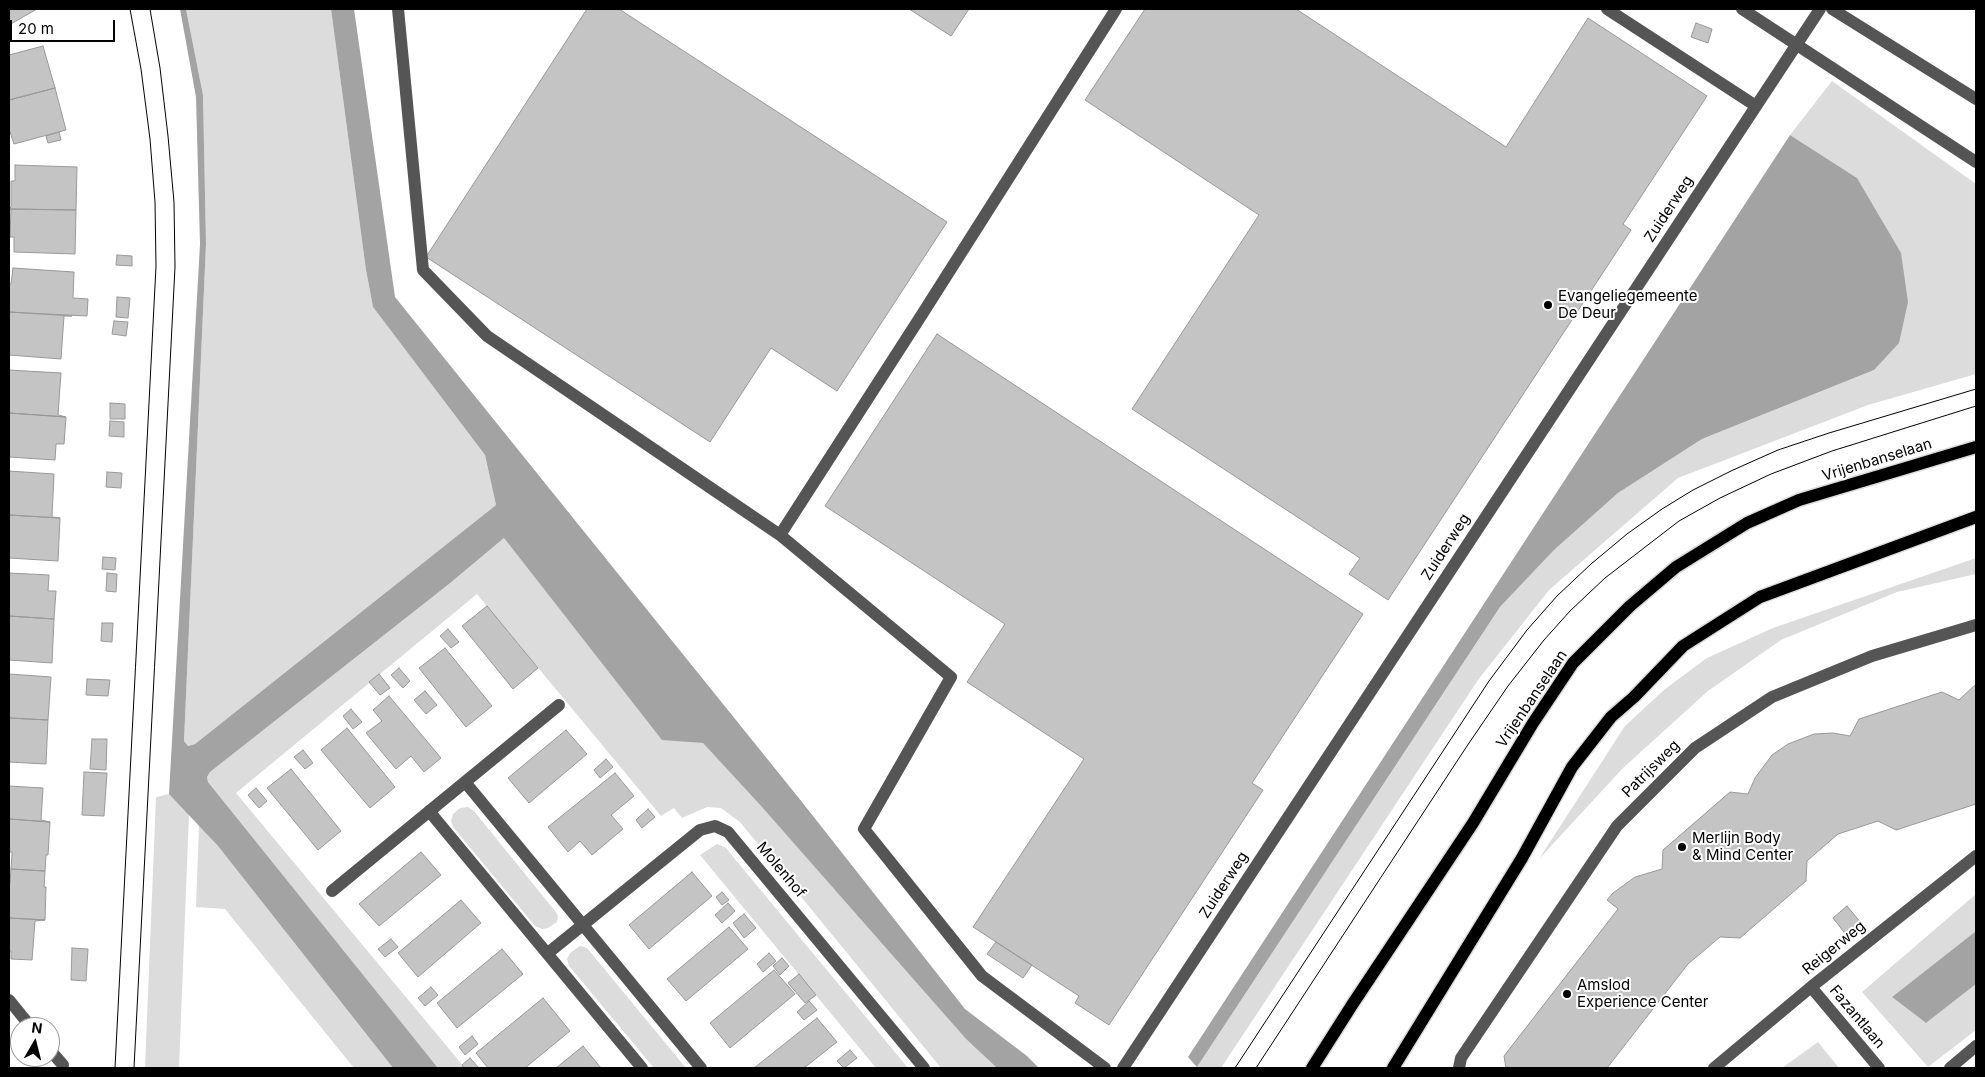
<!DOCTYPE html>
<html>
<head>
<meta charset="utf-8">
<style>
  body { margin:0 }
  #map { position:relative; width:1985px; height:1077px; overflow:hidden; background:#fff; font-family:Inter,sans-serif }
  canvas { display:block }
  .frame { position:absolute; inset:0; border:10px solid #000; pointer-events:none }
  .north { position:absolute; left:10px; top:1017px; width:50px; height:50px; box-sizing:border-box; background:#fff; border:1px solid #999; border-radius:50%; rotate:8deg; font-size:14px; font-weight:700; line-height:20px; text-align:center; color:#000 }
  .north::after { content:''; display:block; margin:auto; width:18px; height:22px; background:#000; clip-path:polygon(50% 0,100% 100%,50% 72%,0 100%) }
  .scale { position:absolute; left:10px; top:20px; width:105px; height:22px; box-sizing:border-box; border:2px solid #000; border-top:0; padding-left:6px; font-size:15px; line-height:18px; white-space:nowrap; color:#000; -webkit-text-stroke:4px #fff; paint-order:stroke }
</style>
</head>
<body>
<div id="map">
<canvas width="1985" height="1077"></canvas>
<div class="frame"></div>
<div class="north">N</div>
<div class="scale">20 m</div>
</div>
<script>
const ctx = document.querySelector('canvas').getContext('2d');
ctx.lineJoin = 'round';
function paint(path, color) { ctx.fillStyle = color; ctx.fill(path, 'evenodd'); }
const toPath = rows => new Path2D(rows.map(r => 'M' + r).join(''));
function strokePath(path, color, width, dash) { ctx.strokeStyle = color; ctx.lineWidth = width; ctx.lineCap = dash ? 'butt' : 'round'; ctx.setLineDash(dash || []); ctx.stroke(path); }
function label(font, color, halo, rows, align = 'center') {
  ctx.font = font + ' Inter,sans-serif'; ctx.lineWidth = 4; ctx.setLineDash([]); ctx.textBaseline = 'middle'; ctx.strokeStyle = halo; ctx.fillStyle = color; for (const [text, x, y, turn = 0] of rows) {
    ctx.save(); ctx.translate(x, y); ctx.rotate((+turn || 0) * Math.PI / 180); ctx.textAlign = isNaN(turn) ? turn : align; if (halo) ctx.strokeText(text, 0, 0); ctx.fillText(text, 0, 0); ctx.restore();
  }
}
const green = toPath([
  [186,9,331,9,366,270,373,307,485,455,496,505,195,744,188,746,184,741,206,244,203,95],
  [1832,81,1976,184,1976,374,1868,405,1678,478,1549,590,1478,680,1221,1068,1197,1067,1500,607,1554,550,1618,493,1702,439,1874,370,1857,178,1790,135],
  [504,538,662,739,703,743,761,806,966,1039,997,1068,941,1068,740,822,721,808,707,807,682,818,674,808,661,816,477,594,236,793,465,1068,438,1068,208,782,207,777,210,772,449,584],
  [1976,558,1976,574,1897,592,1781,640,1708,691,1623,768,1539,859,1625,726,1665,689,1707,658,1773,628],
  [169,794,189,814,179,1068,145,1068,156,797],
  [468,807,474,811,555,911,558,916,557,922,548,928,542,929,535,926,453,827,451,821,453,814,460,808],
  [199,825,218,846,393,1068,354,1068,225,909,196,907],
  [717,844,725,847,908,1068,876,1068,700,855],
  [1976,894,1976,931,1892,997,1926,1023,1976,984,1976,1030,1928,1067,1862,992],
  [580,946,587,948,686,1068,654,1068,569,966,567,959,570,953],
  [1818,1042,1839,1068,1782,1068]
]);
const water = toPath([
  [180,9,186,9,203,95,206,244,184,741,188,746,195,744,496,505,485,455,373,307,366,270,331,9,354,9,395,297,802,802,965,1009,1027,1056,1039,1068,997,1068,966,1039,761,806,703,743,662,740,504,538,449,584,210,772,207,777,208,782,438,1068,393,1068,218,846,169,794,200,244,196,97],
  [1790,135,1857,178,1901,253,1908,302,1899,343,1874,370,1702,439,1618,493,1554,550,1500,607,1197,1067,1188,1057],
  [1976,931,1976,984,1926,1023,1892,997]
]);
const building = toPath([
  [9,9,37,9,9,25,9,9],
  [587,9,619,9,947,222,837,391,771,348,710,442,426,257,587,9],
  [909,9,969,9,951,36,909,9],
  [1145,9,1296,9,1506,147,1588,18,1707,96,1623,224,1631,230,1388,600,1349,574,1360,558,1132,409,1259,215,1085,100,1145,9],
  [1696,23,1712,29,1708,43,1691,37,1696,23],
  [43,46,55,88,9,100,9,55,43,46],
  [55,88,66,130,14,144,9,129,9,100,55,88],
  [59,132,61,140,48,143,46,136,59,132],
  [15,165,77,167,76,210,9,209,11,207,11,181,15,181,15,165],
  [9,209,76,210,75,254,14,252,14,237,10,237,11,210,9,209],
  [117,255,132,256,132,266,116,265,117,255],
  [13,268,74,272,73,298,88,299,87,316,9,312,9,284,11,284,13,268],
  [117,297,130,298,128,318,116,317,117,297],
  [9,312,72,316,64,316,61,359,9,355,9,312],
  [114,321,128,322,126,336,112,334,114,321],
  [937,334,1363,614,1252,783,1263,790,1109,1025,1075,1003,1079,996,973,927,1084,759,967,682,1005,624,825,506,937,334],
  [9,370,61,373,58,415,66,417,9,413,9,370],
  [110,403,125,404,125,419,110,419,110,403],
  [9,413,66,417,64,444,56,444,55,460,9,457,9,413],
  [110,421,124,422,124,437,109,436,110,421],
  [9,471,54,474,52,517,60,518,9,515,9,471],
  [107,472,122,473,121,488,106,487,107,472],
  [9,515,60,518,58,561,9,558,9,515],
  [103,557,116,558,115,570,102,569,103,557],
  [9,573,49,575,48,591,56,591,54,619,9,616,9,573],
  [107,573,117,574,116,592,106,591,107,573],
  [487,606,538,668,513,689,462,626,487,606],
  [9,616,54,619,52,663,9,660,9,616],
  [102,623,113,623,112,642,101,641,102,623],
  [448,629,459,642,451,648,440,636,448,629],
  [445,648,492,706,466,727,419,668,445,648],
  [399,668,410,681,403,688,391,675,399,668],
  [9,674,51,677,48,720,9,718,9,674],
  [379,674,390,688,380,695,369,682,379,674],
  [87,679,110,680,108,696,86,695,87,679],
  [1976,684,1976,804,1896,830,1878,821,1838,834,1807,861,1806,881,1740,938,1720,937,1688,964,1607,1068,1506,1068,1504,1056,1618,909,1607,900,1613,893,1635,877,1662,869,1663,850,1730,792,1748,794,1755,778,1772,755,1788,744,1814,734,1833,733,1850,736,1859,719,1942,692,1959,700,1976,684],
  [425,691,437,705,426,714,414,700,425,691],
  [389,696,441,758,424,772,411,756,396,769,366,733,382,721,373,710,389,696],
  [351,709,362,722,353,729,343,716,351,709],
  [9,718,48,720,46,764,9,762,9,718],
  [347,728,395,787,370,808,321,750,347,728],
  [566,730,587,754,529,803,508,778,566,730],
  [92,739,107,739,106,770,90,769,92,739],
  [303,750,313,763,305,769,294,757,303,750],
  [606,759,613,767,600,778,594,770,606,759],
  [291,769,341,831,318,850,267,788,291,769],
  [84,772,107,773,104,816,82,815,84,772],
  [615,773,634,796,611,815,623,829,592,855,580,841,568,852,548,827,615,773],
  [9,786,43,788,41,820,50,822,9,819,9,786],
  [256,788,267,801,259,808,248,795,256,788],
  [648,809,655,817,642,828,636,820,648,809],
  [9,819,50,822,48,855,46,855,45,871,11,869,12,854,12,852,9,852,9,819],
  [421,852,441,875,379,926,359,904,421,852],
  [11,869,45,871,44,887,46,887,45,920,9,918,9,885,10,883,11,869],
  [692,872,712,896,649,949,629,925,692,872],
  [722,892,729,900,722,905,716,897,722,892],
  [461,900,481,923,418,977,398,953,461,900],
  [728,903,735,911,722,923,715,915,728,903],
  [1847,906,1862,924,1847,936,1833,918,1847,906],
  [744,914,756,928,744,938,733,923,744,914],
  [9,918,45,920,35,921,32,960,11,959,11,951,9,951,9,918],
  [729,927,748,949,686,1001,667,979,729,927],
  [391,939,398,947,385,957,378,949,391,939],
  [996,942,1032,965,1023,978,987,954,996,942],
  [72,948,88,949,86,981,71,980,72,948],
  [502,949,523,974,457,1028,437,1003,502,949],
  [769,953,776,961,763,972,757,964,769,953],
  [782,958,789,966,780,975,773,966,782,958],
  [774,970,795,994,730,1048,710,1023,774,970],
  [799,974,816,995,805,1003,788,983,799,974],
  [431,987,438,995,425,1006,418,998,431,987],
  [543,998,570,1031,525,1068,488,1068,476,1053,543,998],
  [809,1001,817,1010,804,1020,797,1012,809,1001],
  [817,1018,837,1042,804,1068,754,1068,817,1018],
  [472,1036,478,1044,465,1055,459,1047,472,1036],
  [583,1046,601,1068,556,1068,583,1046],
  [850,1050,857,1058,844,1068,837,1061,850,1050],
  [470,1058,479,1068,464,1068,462,1065,470,1058]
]);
const minor = toPath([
  [398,9,423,270,487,336,780,535,951,677,864,829,982,976,1105,1068],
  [1607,9,1756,106],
  [1742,9,1976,162],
  [1832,9,1976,99],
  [780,535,921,316,1116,9],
  [465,782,701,1068],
  [429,811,642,1068],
  [332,891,559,705],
  [548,953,700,830,715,826,728,832,924,1068],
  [1811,987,1879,1068],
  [9,1000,31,1027],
  [50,1050,63,1065],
  [1123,1068,1820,9],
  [1459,1068,1461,1058,1617,826,1695,748,1772,697,1872,656,1976,625],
  [1714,1068,1811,987,1976,856],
  [1950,1068,1976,1046]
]);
const major = toPath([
  [1312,1068,1352,1005,1473,823,1533,723,1573,663,1630,606,1676,567,1747,523,1799,500,1976,447],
  [1393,1068,1522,858,1572,767,1611,717,1634,697,1683,646,1760,597,1976,517]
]);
const tram = toPath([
  [115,1068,156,266,155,202,150,139,141,69,130,9],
  [134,1068,175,267,174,202,168,136,160,68,150,9],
  [1235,1068,1489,681,1527,630,1557,596,1591,564,1627,534,1662,509,1693,490,1733,470,1778,450,1829,433,1976,389],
  [1256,1068,1467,746,1508,686,1544,640,1570,611,1605,578,1679,521,1720,498,1771,474,1832,451,1976,406]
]);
const markers = [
  [1548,305,5,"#000"],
  [1682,847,5,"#000"],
  [1567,994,5,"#000"]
];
const streetNames = [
  ["Zuiderweg",1669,209,-57],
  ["Vrijenbanselaan",1877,460,-17],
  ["Zuiderweg",1446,547,-57],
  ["Vrijenbanselaan",1532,699,-56],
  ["Patrijsweg",1651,769,-45],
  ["Molenhof",781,870,50],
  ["Zuiderweg",1224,885,-57],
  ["Reigerweg",1834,948,-39],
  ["Fazantlaan",1857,1017,50]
];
const poiNames = [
  ["Evangeliegemeente",1558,296],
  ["De Deur",1558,313],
  ["Merlijn Body",1692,838],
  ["& Mind Center",1692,855],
  ["Amslod",1577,985],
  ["Experience Center",1577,1002]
];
paint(green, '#dcdcdc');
paint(water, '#a3a3a3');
paint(building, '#c4c4c4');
strokePath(building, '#999', 1);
strokePath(major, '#dbdbdb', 15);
strokePath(minor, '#555', 12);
strokePath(major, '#000', 12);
strokePath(tram, '#000', 1);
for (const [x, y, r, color] of markers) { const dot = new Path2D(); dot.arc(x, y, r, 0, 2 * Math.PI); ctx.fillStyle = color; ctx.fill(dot); strokePath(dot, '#fff', 2); }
label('15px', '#000', '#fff', streetNames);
label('15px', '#000', '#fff', poiNames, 'left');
</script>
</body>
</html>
